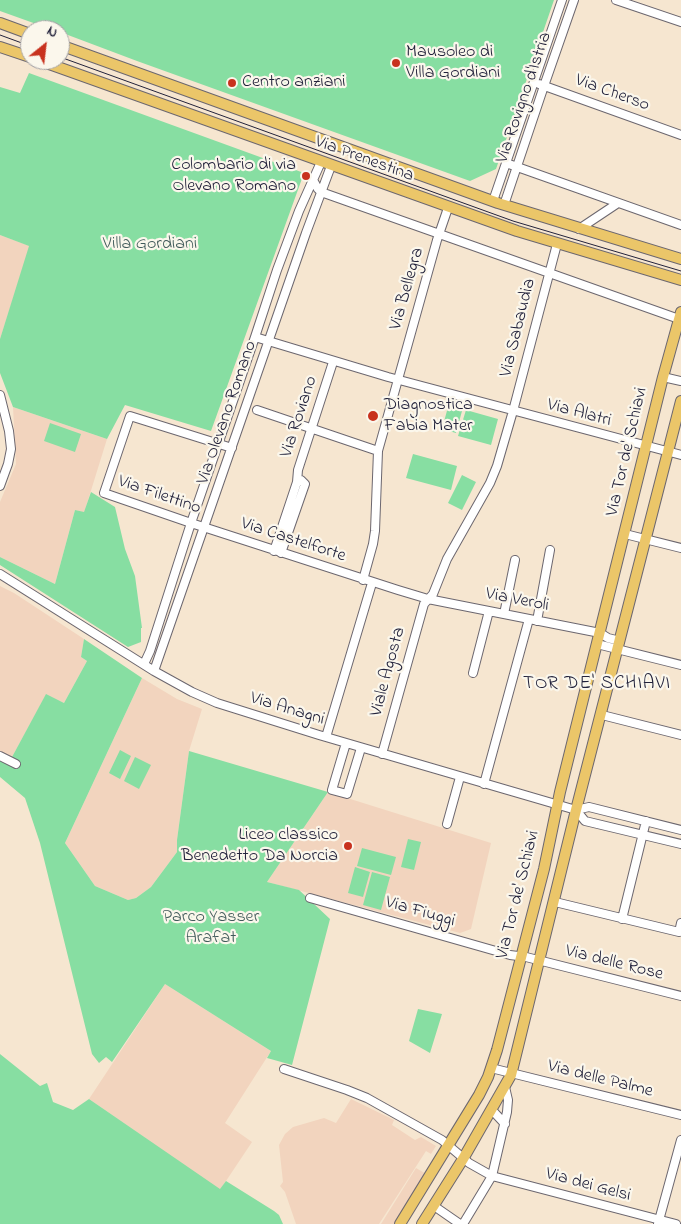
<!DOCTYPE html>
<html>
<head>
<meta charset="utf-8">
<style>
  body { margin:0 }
  #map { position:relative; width:681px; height:1224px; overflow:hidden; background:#f6e6d0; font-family:"Indie Flower",sans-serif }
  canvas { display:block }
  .north { position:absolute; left:20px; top:20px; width:50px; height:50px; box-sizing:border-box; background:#fbf7ec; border:1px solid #a4a2a5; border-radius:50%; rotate:29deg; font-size:14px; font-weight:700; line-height:20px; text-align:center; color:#22223b }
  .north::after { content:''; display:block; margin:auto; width:18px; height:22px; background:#c8321e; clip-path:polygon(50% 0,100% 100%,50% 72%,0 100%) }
</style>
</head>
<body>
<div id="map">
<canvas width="681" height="1224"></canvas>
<div class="north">N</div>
</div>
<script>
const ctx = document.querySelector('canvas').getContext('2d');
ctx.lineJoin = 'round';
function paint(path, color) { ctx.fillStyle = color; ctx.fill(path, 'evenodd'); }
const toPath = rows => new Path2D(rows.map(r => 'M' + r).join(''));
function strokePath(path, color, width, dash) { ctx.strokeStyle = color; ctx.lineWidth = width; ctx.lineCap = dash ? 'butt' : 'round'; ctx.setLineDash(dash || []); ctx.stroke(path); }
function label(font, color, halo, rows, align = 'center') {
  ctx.font = font + ' "Indie Flower",sans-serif'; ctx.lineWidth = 4.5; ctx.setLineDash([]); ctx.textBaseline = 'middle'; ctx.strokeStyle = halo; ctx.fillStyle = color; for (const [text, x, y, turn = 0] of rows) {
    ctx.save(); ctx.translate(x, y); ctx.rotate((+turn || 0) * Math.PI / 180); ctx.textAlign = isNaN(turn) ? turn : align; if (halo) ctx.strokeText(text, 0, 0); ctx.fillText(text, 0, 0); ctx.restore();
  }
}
const built = toPath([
  [0,235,30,246,0,339],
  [13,407,107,439,84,513,75,510,55,584,0,557,0,502,16,464],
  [0,586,14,593,84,639,81,657,87,661,64,703,46,695,12,757,0,752],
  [142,678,177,699,202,709,189,751,177,840,177,852,151,887,136,898,128,900,95,886,65,843],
  [328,792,491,843,471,929,460,933,267,882],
  [165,984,271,1051,225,1123,252,1142,220,1190,89,1099],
  [351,1099,394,1120,392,1125,415,1140,421,1137,436,1146,431,1154,426,1151,379,1224,296,1224,285,1192,280,1186,283,1182,279,1145,285,1134,293,1127,324,1118,336,1123],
  [416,1168,428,1175,397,1224,381,1224]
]);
const green = toPath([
  [0,0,554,0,496,169,470,181,137,61,60,32,60,30,53,30,0,11],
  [29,73,304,173,211,431,125,405,107,439,13,407,0,373,0,339,29,246,0,235,0,87,20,93],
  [448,407,462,411,456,433,442,429],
  [466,410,498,419,491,445,458,436],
  [50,423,81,434,75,452,44,441],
  [413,454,457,466,451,490,406,478],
  [462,475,476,482,462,510,448,503],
  [91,492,115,507,125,549,135,576,142,628,141,628,141,642,128,647,0,565,0,557,55,584,75,510,84,512],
  [84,639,142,678,65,843,95,886,128,900,136,898,151,887,177,852,177,840,189,751,328,792,267,882,299,890,330,919,292,1065,267,1058,271,1051,165,984,112,1062,106,1057,99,1063,92,1054,40,843,25,798,0,777,0,752,12,757,46,694,64,703,87,661,81,657],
  [120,750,131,756,120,779,109,773],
  [135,757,151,765,139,789,124,781],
  [408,839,421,842,414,870,401,867],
  [362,848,396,857,391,875,357,866],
  [355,867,370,872,363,897,348,893],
  [372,872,390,877,381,910,363,905],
  [418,1009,442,1014,430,1053,409,1041],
  [0,1054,40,1086,47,1083,53,1102,73,1110,89,1099,220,1189,226,1181,274,1211,279,1215,283,1224,0,1224]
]);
const minor = toPath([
  [616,0,681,22],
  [539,84,681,135],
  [506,163,681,225],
  [313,180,318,189,321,192,679,319],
  [493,201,562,0],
  [504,205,544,86,574,0],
  [579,229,618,203],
  [255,337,388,377,681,455],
  [663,377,681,381],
  [0,395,9,431,11,449,8,464,0,486],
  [257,410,378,451],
  [232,448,130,416,104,493,191,523,398,590,428,599,600,633,608,638,620,641],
  [297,482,298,470,333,362],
  [625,534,681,548],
  [274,551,297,482,301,480,305,484,281,553],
  [0,574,154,671,192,692,217,703,319,735,576,810],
  [363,580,373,544,375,531,378,451,437,240,448,208],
  [504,614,515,560],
  [537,621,550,550],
  [597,644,681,665],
  [144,664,150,651,191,523,255,337,277,270,299,211,321,162],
  [154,671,306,233,331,166],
  [473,673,489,611],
  [602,715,681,735],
  [326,737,372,583],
  [346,743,332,790,347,794,361,748],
  [382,754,424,604,433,594,447,559,490,483,497,466,513,411,557,244],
  [0,756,16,764],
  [484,784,529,619],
  [576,810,585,821,681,844],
  [576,810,589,807,681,830],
  [447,824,460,777],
  [310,898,510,955,526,957,681,996],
  [555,902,679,932,681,923],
  [622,919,646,821],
  [491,1068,681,1115],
  [284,1069,347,1090,367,1098,442,1140,469,1163,492,1176,676,1224],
  [492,1110,505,1124],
  [434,1206,460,1224],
  [463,1224,492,1176,507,1112,508,1100,505,1087],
  [658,1224,681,1140]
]);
const major = toPath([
  [0,23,30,34],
  [60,45,498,203,681,259],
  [0,47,30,57],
  [38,60,517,231,681,280],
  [400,1224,479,1095,488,1077,497,1050,544,869,560,792,663,377,681,312],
  [422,1224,463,1159,511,1075,576,810,681,401]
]);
const tram = toPath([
  [0,35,30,46],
  [60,57,513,221,681,271]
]);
const markers = [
  [396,63,5,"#c8321e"],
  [232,83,5,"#c8321e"],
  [306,176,5,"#c8321e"],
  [373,416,6,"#c8321e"],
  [348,846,5,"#c8321e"]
];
const poiNames = [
  ["Mausoleo di",406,53],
  ["Villa Gordiani",406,74],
  ["Centro anziani",242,83],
  ["Colombario di via",296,166,"right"],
  ["Olevano Romano",296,187,"right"],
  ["Diagnostica",384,406],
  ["Fabia Mater",384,427],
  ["Liceo classico",338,836,"right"],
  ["Benedetto Da Norcia",338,857,"right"]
];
const streetNames = [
  ["Via Cherso",612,94,20],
  ["Via Rovigno d'Istria",525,98,-71],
  ["Via Prenestina",364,160,20],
  ["Via Bellegra",408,289,-74],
  ["Via Sabaudia",519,328,-76],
  ["Via Olevano Romano",228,413,-71],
  ["Via Alatri",579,414,15],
  ["Via Roviano",300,417,-72],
  ["Via Tor de' Schiavi",628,452,-77],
  ["Via Filettino",159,496,19],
  ["Via Castelforte",293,541,18],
  ["Via Veroli",517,601,11],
  ["Viale Agosta",389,672,-75],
  ["Via Anagni",287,710,17],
  ["Via Tor de' Schiavi",519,895,-76],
  ["Via Fiuggi",420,913,16],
  ["Via delle Rose",614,964,14],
  ["Via delle Palme",600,1080,14],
  ["Via dei Gelsi",588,1186,15]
];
const parkNames = [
  ["Villa Gordiani",150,245],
  ["Parco Yasser",211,918],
  ["Arafat",211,939]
];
const neighbourhoodNames = [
  ["TOR DE' SCHIAVI",597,685]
];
paint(built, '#f2d4be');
paint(green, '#87dea2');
strokePath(minor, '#6c676f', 10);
strokePath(major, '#6c676f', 12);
strokePath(minor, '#fff', 8);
strokePath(major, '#ebc669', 10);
strokePath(tram, '#22223b', 1);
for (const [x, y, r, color] of markers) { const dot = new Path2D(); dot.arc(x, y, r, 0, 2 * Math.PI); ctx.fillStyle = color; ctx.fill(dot); strokePath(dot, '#fbf7ec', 2); }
label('18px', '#22223b', '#fbf7ec', poiNames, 'left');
label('18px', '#22223b', '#fbf7ec', streetNames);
label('18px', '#405a5a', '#fbf7ec', parkNames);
ctx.letterSpacing = '1px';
label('19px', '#22223b', '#fbf7ec', neighbourhoodNames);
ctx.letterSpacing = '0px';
</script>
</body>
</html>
